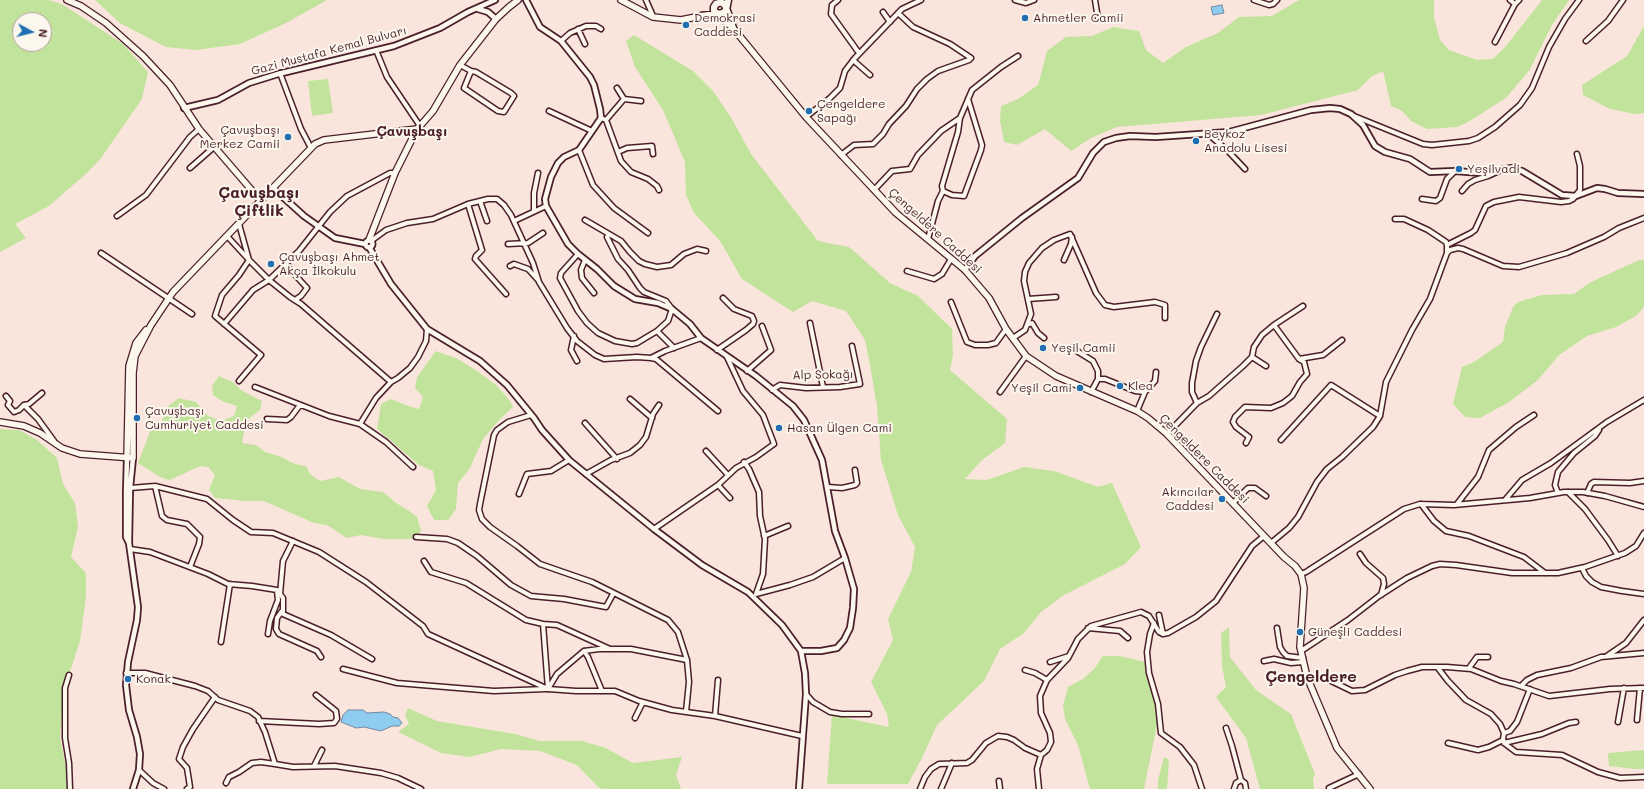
<!DOCTYPE html>
<html>
<head>
<meta charset="utf-8">
<style>
  body { margin:0 }
  #map { position:relative; width:1644px; height:789px; overflow:hidden; background:#fae5dc; font-family:Mali,sans-serif }
  canvas { display:block }
  .north { position:absolute; left:12px; top:12px; width:40px; height:40px; box-sizing:border-box; background:#fbf7ec; border:1px solid #b4a19f; border-radius:50%; rotate:97deg; font-size:11px; font-weight:700; line-height:16px; text-align:center; color:#4a1f2b }
  .north::after { content:''; display:block; margin:auto; width:14px; height:18px; background:#1f6fb2; clip-path:polygon(50% 0,100% 100%,50% 72%,0 100%) }
</style>
</head>
<body>
<div id="map">
<canvas width="1644" height="789"></canvas>
<div class="north">N</div>
</div>
<script>
const ctx = document.querySelector('canvas').getContext('2d');
ctx.lineJoin = 'round';
function paint(path, color) { ctx.fillStyle = color; ctx.fill(path, 'evenodd'); }
const toPath = rows => new Path2D(rows.map(r => 'M' + r).join(''));
function strokePath(path, color, width, dash) { ctx.strokeStyle = color; ctx.lineWidth = width; ctx.lineCap = dash ? 'butt' : 'round'; ctx.setLineDash(dash || []); ctx.stroke(path); }
function label(font, color, halo, rows, align = 'center') {
  ctx.font = font + ' Mali,sans-serif'; ctx.lineWidth = 4; ctx.setLineDash([]); ctx.textBaseline = 'middle'; ctx.strokeStyle = halo; ctx.fillStyle = color; for (const [text, x, y, turn = 0] of rows) {
    ctx.save(); ctx.translate(x, y); ctx.rotate((+turn || 0) * Math.PI / 180); ctx.textAlign = isNaN(turn) ? turn : align; if (halo) ctx.strokeText(text, 0, 0); ctx.fillText(text, 0, 0); ctx.restore();
  }
}
const green = toPath([
  [0,0,48,0,62,4,123,44,148,72,142,99,101,158,88,172,49,206,15,224,26,238,0,252],
  [20,20,44,20,44,44,20,44],
  [95,0,327,0,286,23,240,44,196,50,166,47,120,23],
  [1299,0,1434,0,1434,17,1440,40,1449,50,1477,60,1493,59,1506,46,1542,0,1569,0,1552,25,1529,71,1506,98,1468,122,1457,127,1427,129,1411,121,1402,111,1391,106,1383,71,1371,77,1358,90,1261,115,1117,127,1091,138,1071,151,1045,129,1017,145,1004,142,1000,121,1001,106,1018,99,1038,85,1047,51,1066,37,1092,36,1113,27,1139,31,1146,50,1163,63,1186,47,1218,33,1239,17,1272,16],
  [1644,26,1644,113,1635,114,1610,109,1583,95,1582,85,1627,56],
  [634,35,693,71,713,91,732,119,751,154,818,241,849,247,890,283,918,296,952,329,953,355,950,370,1007,419,1005,443,982,460,965,479,987,480,1024,467,1054,471,1098,487,1112,483,1141,547,1125,564,1064,595,1041,612,1024,633,1000,649,984,681,937,725,922,758,908,784,827,784,832,715,889,727,887,714,871,682,893,640,888,619,911,572,915,547,898,515,881,460,877,407,870,365,865,340,846,311,812,301,793,312,742,279,720,241,694,213,686,195,685,162,663,110,635,67,626,41],
  [328,79,333,113,312,116,308,81],
  [1639,260,1644,260,1644,307,1636,316,1616,327,1587,336,1559,355,1538,380,1509,402,1480,418,1465,417,1453,404,1462,367,1474,362,1503,342,1505,327,1513,307,1518,302,1542,295,1574,294,1589,283],
  [436,351,458,359,480,373,497,386,510,401,513,407,500,419,483,439,470,468,458,483,456,509,448,520,434,520,427,506,436,490,433,471,419,465,377,429,381,404,391,399,408,406,419,409,423,397,415,388,417,377],
  [219,376,234,383,241,390,262,401,260,410,246,421,242,443,256,445,265,452,279,456,295,464,306,466,310,474,320,481,339,477,360,489,383,492,396,503,408,510,417,517,421,531,413,539,384,539,361,535,347,538,327,525,314,523,264,501,245,501,215,498,209,490,215,475,208,467,200,466,170,480,162,478,138,463,153,424,160,425,165,414,163,410,179,398,196,402,208,416,221,421,234,416,237,406,224,402,213,395,212,386],
  [0,429,19,430,37,440,57,458,63,484,75,503,78,527,71,557,86,573,86,597,80,641,64,690,60,737,70,789,0,789],
  [1229,627,1230,657,1256,690,1291,714,1315,774,1313,779,1314,789,1260,789,1246,738,1216,697,1226,687,1222,666,1221,633],
  [1103,656,1120,656,1146,662,1160,710,1144,789,1090,789,1078,745,1065,719,1063,705,1068,687,1083,679,1095,668],
  [408,708,437,721,515,734,540,741,582,741,606,748,633,763,682,757,676,775,681,789,602,789,598,787,577,765,540,751,501,749,470,757,441,753,398,732,409,724,405,715],
  [1644,750,1644,769,1634,769,1609,766,1608,753],
  [1164,757,1169,760,1167,789,1158,789,1158,780]
]);
const water = toPath([
  [1222,5,1224,13,1213,15,1211,7,1222,5],
  [348,710,363,710,367,713,384,712,390,714,393,717,398,718,402,723,399,726,392,726,381,731,364,727,356,728,341,722,343,715,348,710]
]);
const minor = toPath([
  [646,0,653,16],
  [838,0,832,5,831,14,859,53],
  [1015,0,1026,3,1034,0],
  [1095,0,1098,19],
  [1254,0,1269,5,1273,4,1277,0],
  [1510,0,1515,4,1519,0],
  [883,12,890,22],
  [578,29,585,44],
  [561,41,570,33,586,26,596,26,601,29],
  [1586,41,1608,21,1623,0],
  [1495,42,1515,4],
  [376,50,387,77,420,126],
  [853,60,870,75],
  [460,65,471,71,476,72,511,93,514,96,504,112,498,111,464,88,471,71],
  [280,73,301,129,311,148],
  [617,88,624,99],
  [549,111,592,131],
  [1354,116,1423,144,1432,145,1469,141,1478,138,1495,127,1520,105,1532,88,1549,47,1565,19,1579,0],
  [806,117,830,98,840,88,845,71,855,58,902,9,921,0],
  [601,118,606,120,621,161,631,172,648,179,657,186,659,190],
  [606,120,624,99,641,101],
  [1207,133,1228,151,1245,169],
  [579,150,593,185,614,208,648,233],
  [618,152,627,148,652,146,653,154],
  [841,155,854,145,873,144,883,134,889,124,906,106,917,89,927,79,938,71,969,60,971,58,950,44,913,27,898,13],
  [190,168,214,147],
  [874,190,892,171,910,169,918,155,941,131,960,118,972,90,1001,67,1018,56],
  [943,191,952,195,964,196,981,150,982,145,968,99],
  [1462,191,1468,184,1475,180,1488,176,1499,171],
  [1422,199,1436,201,1440,198,1447,179,1455,171],
  [480,201,487,221],
  [468,204,482,250,476,256,475,259,506,294],
  [534,211,534,193,538,173],
  [117,216,146,195,190,137,199,129],
  [1395,219,1404,219,1428,230,1446,242,1447,245,1447,253],
  [585,220,609,234],
  [514,221,546,206],
  [239,224,249,260,269,280,299,251,330,212,347,196,390,173,395,173],
  [227,236,249,260,239,275,222,295,215,316,261,355,239,381],
  [928,239,938,201,943,191,942,186,958,132,960,118],
  [371,241,386,230,407,223,433,219,468,204,488,199,497,199,504,205,511,215,533,263,539,282,567,328,577,341,595,355,604,359,637,357,651,358,665,351,701,338],
  [508,244,528,243,543,233],
  [1447,245,1471,233,1475,230,1486,206,1494,202,1519,197,1561,202,1569,201,1573,199,1580,190,1580,166,1577,154],
  [101,253,192,314],
  [578,254,561,273,560,278,578,311,587,323,598,333,615,341,632,344,637,343,657,331,668,321,672,309,666,301,644,292,640,288,628,270,618,259,607,237,609,234,621,241,630,252,639,261,645,264,657,267,671,265,684,254,697,249,706,251],
  [585,260,581,270,582,278,594,293],
  [1064,260,1071,244,1072,237],
  [286,265,307,288,301,296,295,300],
  [510,266,514,264,528,269,538,280],
  [907,271,934,279,942,274,951,259],
  [1028,299,1056,297],
  [951,302,967,342,975,345,988,345,996,343,1006,329],
  [810,323,823,387],
  [224,324,253,290,269,280,290,297,301,304,391,382],
  [1027,325,1032,323,1038,333,1044,338],
  [657,331,674,348],
  [574,336,571,350,577,361],
  [1013,338,1025,330,1031,314,1024,281,1025,272,1029,263,1042,248,1054,240,1070,234,1096,293,1105,305,1114,307,1155,302,1165,305,1165,318],
  [1072,348,1093,361,1098,371,1098,379,1091,392],
  [717,350,746,330,753,324,754,321,752,316,734,309,723,298],
  [1252,357,1266,366],
  [651,358,656,359,662,364,718,411],
  [1299,359,1323,355,1342,340],
  [747,371,771,350,762,326],
  [1098,379,1105,379,1135,391,1145,392,1155,381,1156,372],
  [255,387,329,416,360,424,386,442,413,467],
  [772,390,780,385,806,388,840,387,860,384,852,346],
  [1000,392,1026,356],
  [6,396,10,401,8,405,14,412,19,410,24,405,38,419,54,441],
  [630,399,652,418],
  [1197,403,1192,392,1192,383,1196,361,1201,347,1217,314],
  [24,405,29,404,42,393],
  [1137,411,1145,392],
  [531,415,508,422,497,430,494,435,480,504,479,510,482,519,490,527,517,546,540,564,592,582,668,620,678,632,687,660,689,682,686,712],
  [1380,416,1386,382,1412,330,1430,299,1447,253,1450,250,1458,248,1463,249,1503,266,1519,267,1567,253,1604,237,1619,228,1644,218],
  [267,419,287,420,291,417,300,405],
  [585,423,617,459],
  [360,424,376,398,391,382,398,378,410,368,418,357,426,341,427,329],
  [1167,434,1197,403,1209,396,1243,366,1252,357,1254,347,1262,335,1274,325,1303,306],
  [1246,443,1249,437,1236,427,1233,422,1235,417,1245,407,1271,408,1283,403,1292,396,1300,382,1307,374,1304,362,1299,359,1274,325],
  [706,451,728,475],
  [744,462,749,469,759,492,760,516,765,539,763,574,756,594],
  [586,474,611,460,630,453,640,445,646,437,653,414,659,405],
  [718,485,730,498],
  [155,486,162,516,167,520,187,524,200,537,199,544,190,567],
  [828,487,842,488,855,485,857,483,855,470],
  [130,488,155,486,207,499,233,520,251,532,273,533,319,552,366,582,423,626,428,634,548,689,576,691,615,691,639,701,672,710,715,716,802,736],
  [1568,492,1585,509,1608,540,1618,556],
  [1558,493,1555,485,1558,472,1574,453,1595,436,1599,430],
  [1587,493,1591,484,1594,482,1630,483,1644,481],
  [519,494,527,474,551,471,569,460],
  [1505,500,1522,480,1551,463,1607,422,1644,400],
  [1233,503,1248,488,1255,488,1266,496],
  [1421,504,1434,521,1446,531,1469,536,1524,557,1545,573],
  [1457,504,1478,477,1489,450,1516,427,1534,415],
  [654,529,718,485,736,468,756,457,774,444,763,415,743,391,727,357],
  [764,536,788,526],
  [416,537,447,539,458,543,477,556,511,585,531,596,564,599,606,607,613,594],
  [1271,543,1289,528,1298,517,1317,482,1327,469,1342,457,1373,427,1380,416,1331,385,1281,440],
  [130,549,150,552,208,574,228,584,252,586,277,590,283,598,283,614,331,635,372,659],
  [1360,554,1366,563,1383,578,1384,584,1381,595],
  [424,561,431,572,466,583,526,620,543,624,557,625,610,649],
  [1582,568,1586,576,1592,582,1601,587,1622,591,1644,594],
  [1301,574,1306,572,1404,509,1420,504,1454,505,1530,498,1564,492,1583,492,1605,496,1644,507],
  [280,594,283,561,293,541],
  [756,594,790,585,813,577,845,558],
  [282,611,277,618,276,629,279,634,317,651,321,657],
  [1159,615,1163,634],
  [1154,623,1150,634,1147,652,1149,673,1158,704,1161,733,1180,747,1194,765,1202,789],
  [543,624,548,689],
  [1088,628,1120,631,1128,638],
  [1277,628,1280,647,1283,652,1287,656,1303,658],
  [268,634,270,621,278,600,277,591],
  [221,642,230,584],
  [584,651,588,657,602,691],
  [1301,651,1348,620,1379,596,1407,578,1432,566,1440,564,1456,565,1512,573,1558,573,1585,567,1625,553,1636,546,1644,533],
  [1607,656,1626,643,1644,620],
  [1264,661,1274,659,1291,663,1303,662],
  [1050,662,1069,656],
  [1438,668,1448,681,1466,700,1491,714,1500,724,1504,733,1503,739,1504,743,1516,752,1562,755,1598,772,1620,778,1644,777],
  [1469,668,1477,657,1488,657],
  [343,669,397,683,494,691,546,689],
  [1025,670,1035,673,1047,680],
  [126,673,145,673,195,686,208,691,218,700,250,711,258,717,265,732,275,764,293,767,335,766,381,773,398,778,421,789],
  [69,675,65,688,65,738,69,763,70,789],
  [1308,680,1325,678,1352,691,1365,690,1395,675,1407,671,1422,667,1447,667,1471,669,1501,681,1514,684,1549,696,1610,689,1644,688],
  [1521,686,1527,680,1537,675,1571,668,1601,657,1644,653],
  [548,689,557,674,584,651,599,649,631,649,687,660],
  [806,694,813,702,830,712,842,714,869,714],
  [715,716,718,680],
  [635,718,643,702],
  [1637,720,1640,688],
  [259,721,319,724,334,723,337,719,336,711,316,695],
  [1618,722,1624,688],
  [1226,728,1232,746,1241,780],
  [1504,733,1510,731,1517,722,1530,689],
  [1448,743,1478,750,1489,747,1503,740],
  [1504,743,1542,734,1569,723,1576,722],
  [314,766,322,750],
  [139,770,153,783,164,789],
  [999,781,1000,789],
  [226,783,229,777,239,772,252,763,261,762,275,764],
  [1329,788,1359,774],
  [187,789,190,787,187,768,179,759,183,747,193,729,215,697],
  [920,789,925,777,931,769,939,764,967,763,972,760,986,743,998,736,1007,737,1014,740,1025,748,1041,755,1047,750,1051,742,1050,733,1041,713,1040,696,1047,680,1068,658,1078,639,1091,626,1141,612,1149,616,1159,632,1163,634,1168,633,1196,617,1216,601,1252,546,1264,536],
  [941,789,952,763],
  [1039,789,1037,769,1041,755],
  [1234,789,1236,783,1241,780,1245,783,1246,789]
]);
const tertiary = toPath([
  [526,0,540,27,561,41,590,77,594,85,600,109,601,118,579,150,564,157,558,163,551,177,545,199,546,206,568,244,578,254,597,269,614,286,635,299,658,303,672,309,690,324,701,338,756,376,793,406,804,420,822,460,835,531,845,558,854,589,853,608,850,628,844,640,837,648,821,651,801,651],
  [478,9,488,12,496,19],
  [184,108,218,100,249,83,278,74,394,46,440,28,468,12,495,0],
  [273,188,304,216,335,238,365,244],
  '365.5 244a3.5 3.5 0 1 1 7 0a3.5 3.5 0 1 1-7 0Z',
  [369,247,391,284,427,329,480,361,507,385,534,418,542,430,569,460,654,529,702,565,748,592,782,625,801,651,805,673,806,694,799,789],
  [965,270,975,256,1022,218,1078,178,1093,153,1104,142,1116,138,1130,136,1156,137,1229,132,1311,110,1330,108,1340,109,1351,114,1363,125,1375,146,1385,152,1410,159,1430,172,1455,171,1481,173,1512,168,1522,171,1562,195,1576,196,1597,188,1605,189,1618,193,1644,194],
  [127,458,126,492,126,537,129,543],
  [133,458,130,488,129,543,138,607,137,620,128,662,126,685,129,710,137,737,140,754,139,770,133,789]
]);
const secondary = toPath([
  [67,0,81,6,106,23,143,56,170,85,199,129,261,201],
  [621,0,653,17,681,20,701,16],
  [733,28,806,117,896,213,965,270,989,298,1006,329,1026,356,1056,376,1137,411,1148,418,1167,434,1284,557,1295,566,1301,574,1304,588,1300,647,1307,677,1337,748,1370,789],
  [369,240,395,173,417,129],
  [0,422,24,426,40,433,62,448,80,454,133,458,133,373,135,356,151,325,173,292,315,144,324,140,417,129,420,126,433,111,460,65,496,19,509,7,518,0],
  [127,458,129,366,136,343,146,330]
]);
const primary = toPath([
  [716,4,721,2,725,5,733,28],
  [716,4,714,7,714,11,731,26],
  [701,16,723,13,726,10,728,0]
]);
const markers = [
  [1025,18,4,"#1f6fb2"],
  [686,25,4,"#1f6fb2"],
  [809,111,4,"#1f6fb2"],
  [288,137,4,"#1f6fb2"],
  [1196,141,4,"#1f6fb2"],
  [1459,169,4,"#1f6fb2"],
  [271,264,4,"#1f6fb2"],
  [1043,348,4,"#1f6fb2"],
  [1120,386,4,"#1f6fb2"],
  [1080,388,4,"#1f6fb2"],
  [137,418,4,"#1f6fb2"],
  [779,428,4,"#1f6fb2"],
  [1222,499,4,"#1f6fb2"],
  [1300,632,4,"#1f6fb2"],
  [128,679,4,"#1f6fb2"]
];
const poiNames = [
  ["Demokrasi",694,18],
  ["Caddesi",694,32],
  ["Ahmetler Camii",1033,18],
  ["Çengeldere",817,104],
  ["Sapağı",817,118],
  ["Çavuşbaşı",280,130,"right"],
  ["Merkez Camii",280,144,"right"],
  ["Beykoz",1204,134],
  ["Anadolu Lisesi",1204,148],
  ["Yeşilvadi",1467,169],
  ["Çavuşbaşı Ahmet",279,257],
  ["Akça İlkokulu",279,271],
  ["Yeşil Camii",1051,348],
  ["Klea",1128,386],
  ["Yeşil Cami",1072,388,"right"],
  ["Çavuşbaşı",145,411],
  ["Cumhuriyet Caddesi",145,425],
  ["Hasan Ülgen Cami",787,428],
  ["Akıncılar",1214,492,"right"],
  ["Caddesi",1214,506,"right"],
  ["Güneşli Caddesi",1308,632],
  ["Konak",136,679]
];
const streetNames = [
  ["Gazi Mustafa Kemal Bulvarı",329,51,-15],
  ["Çengeldere Caddesi",935,231,42],
  ["Alp Sokağı",823,375,-1],
  ["Çengeldere Caddesi",1204,459,45]
];
const quarterNames = [
  ["Çavuşbaşı",412,132]
];
const districtNames = [
  ["Çavuşbaşı",259,193],
  ["Çiftlik",259,211],
  ["Çengeldere",1311,677]
];
paint(green, '#c2e39c');
paint(water, '#8ecdef');
strokePath(water, '#7387a1', 1);
strokePath(minor, '#4a1f2b', 7);
strokePath(tertiary, '#4a1f2b', 8);
strokePath(secondary, '#4a1f2b', 8);
strokePath(primary, '#4a1f2b', 9);
strokePath(minor, '#fbf7ec', 4);
strokePath(tertiary, '#fbf7ec', 4.5);
strokePath(secondary, '#fbf7ec', 5.5);
strokePath(primary, '#fbf7ec', 6);
for (const [x, y, r, color] of markers) { const dot = new Path2D(); dot.arc(x, y, r, 0, 2 * Math.PI); ctx.fillStyle = color; ctx.fill(dot); strokePath(dot, '#fbf7ec', 1.5); }
label('12px', '#4a1f2b', '#fbf7ec', poiNames, 'left');
label('12px', '#4a1f2b', '#fbf7ec', streetNames);
label('bold 14px', '#4a1f2b', '#fbf7ec', quarterNames);
label('bold 16px', '#4a1f2b', '#fbf7ec', districtNames);
</script>
</body>
</html>
